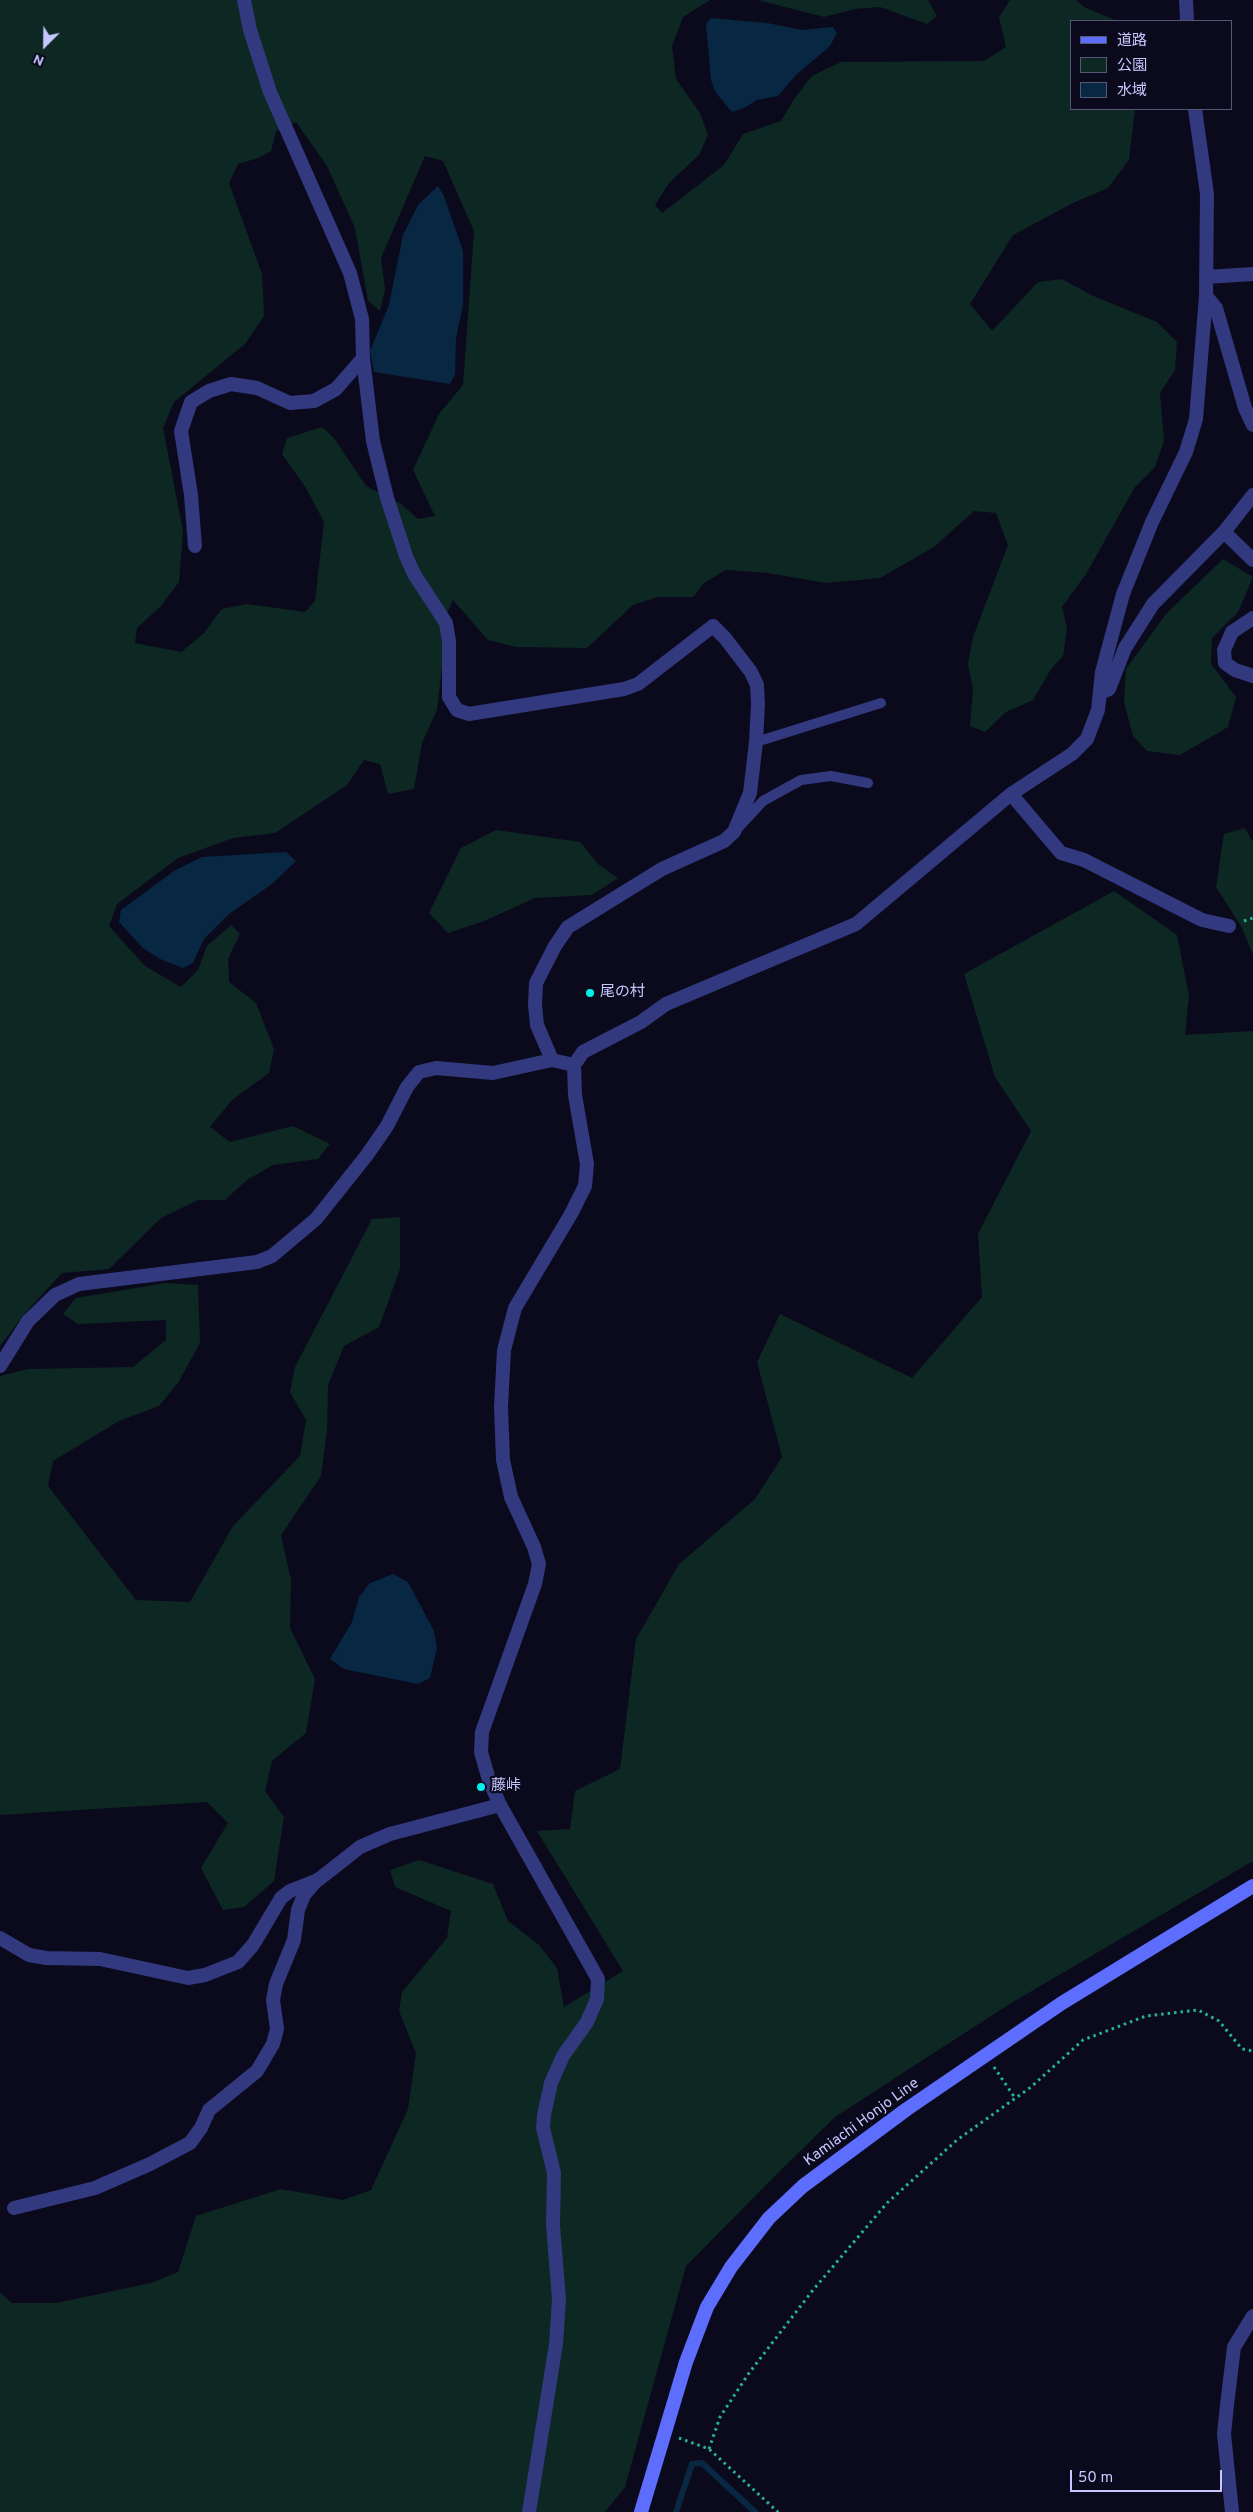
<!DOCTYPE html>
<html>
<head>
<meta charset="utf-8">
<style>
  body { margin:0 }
  #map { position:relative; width:1253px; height:2512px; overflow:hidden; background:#0b0a1d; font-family:Overpass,"Noto Sans JP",sans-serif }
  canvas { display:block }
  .legend { position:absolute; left:1070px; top:20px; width:162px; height:90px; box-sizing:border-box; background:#0b0a1d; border:1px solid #565677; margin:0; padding:6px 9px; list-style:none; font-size:15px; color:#c6c7ff }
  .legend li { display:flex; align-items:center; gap:10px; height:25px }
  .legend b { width:25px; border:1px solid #565677 }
  .north { position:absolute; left:20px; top:20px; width:50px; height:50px; -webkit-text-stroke:4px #0b0a1d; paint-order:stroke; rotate:203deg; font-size:14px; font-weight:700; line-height:20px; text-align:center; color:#c6c7ff }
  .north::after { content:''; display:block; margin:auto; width:18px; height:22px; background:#c6c7ff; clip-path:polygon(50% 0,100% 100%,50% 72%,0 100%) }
  .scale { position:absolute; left:1070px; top:2470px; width:152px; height:22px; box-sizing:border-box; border:2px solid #c6c7ff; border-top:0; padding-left:6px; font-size:15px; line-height:18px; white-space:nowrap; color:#c6c7ff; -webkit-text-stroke:4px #0b0a1d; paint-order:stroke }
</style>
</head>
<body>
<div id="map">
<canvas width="1253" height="2512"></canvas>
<ul class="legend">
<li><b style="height:6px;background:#5d6eff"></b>道路</li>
<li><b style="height:14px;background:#0d2722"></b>公園</li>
<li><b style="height:14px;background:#082742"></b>水域</li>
</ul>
<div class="north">N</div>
<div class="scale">50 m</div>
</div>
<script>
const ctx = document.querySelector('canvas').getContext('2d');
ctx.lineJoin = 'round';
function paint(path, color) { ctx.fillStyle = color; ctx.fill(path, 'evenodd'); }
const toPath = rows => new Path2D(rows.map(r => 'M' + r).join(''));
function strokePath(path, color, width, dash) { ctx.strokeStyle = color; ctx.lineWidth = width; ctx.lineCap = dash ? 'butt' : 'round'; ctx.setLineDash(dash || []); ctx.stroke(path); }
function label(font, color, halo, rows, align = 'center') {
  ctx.font = font + ' Overpass,"Noto Sans JP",sans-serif'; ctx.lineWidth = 4.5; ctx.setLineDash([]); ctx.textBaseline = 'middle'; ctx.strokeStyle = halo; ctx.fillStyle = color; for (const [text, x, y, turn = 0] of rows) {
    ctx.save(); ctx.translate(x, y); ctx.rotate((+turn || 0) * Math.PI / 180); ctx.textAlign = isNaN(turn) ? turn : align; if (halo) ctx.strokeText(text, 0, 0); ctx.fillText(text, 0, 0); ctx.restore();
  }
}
const green = toPath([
  [0,0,710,0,683,17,672,46,676,79,700,113,708,135,699,155,669,183,655,205,662,213,724,165,743,134,781,121,794,99,812,76,841,62,984,61,1006,47,999,17,1010,0,1076,0,1084,7,1117,21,1072,21,1072,109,1135,109,1129,160,1108,188,1073,203,1013,235,970,304,992,331,1038,282,1062,279,1091,295,1157,322,1177,342,1175,370,1160,393,1164,441,1155,467,1135,487,1086,574,1062,607,1067,628,1063,656,1051,669,1033,700,1006,712,985,732,970,726,973,689,968,664,973,637,1008,545,996,513,974,511,934,547,880,578,826,583,768,573,726,570,704,583,693,597,658,597,633,605,587,648,516,647,488,640,453,600,441,626,443,657,437,710,422,743,414,789,388,794,380,764,364,760,347,785,275,833,233,838,178,858,117,904,109,926,145,966,181,987,198,970,207,946,231,925,240,934,228,959,229,982,256,1003,274,1049,269,1073,232,1100,210,1127,230,1142,293,1126,330,1144,318,1159,273,1165,247,1180,225,1200,198,1200,161,1218,109,1269,62,1273,26,1312,0,1346],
  [296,122,327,166,355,228,368,301,380,311,385,289,381,258,425,156,443,161,474,231,463,385,439,414,413,470,435,516,418,519,401,504,366,486,334,438,322,427,287,438,282,454,306,488,324,522,315,601,305,612,247,604,222,609,203,634,181,652,135,643,137,628,160,607,179,582,183,531,163,428,174,402,245,344,264,316,262,274,229,183,238,164,258,158,271,151,276,131],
  [758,0,928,0,937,16,927,24,880,7,855,9,824,17],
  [1223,559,1253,577,1238,612,1212,638,1211,664,1236,697,1228,727,1180,755,1147,751,1133,736,1124,702,1126,669,1166,614],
  [1245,828,1253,842,1253,955,1242,928,1216,887,1224,834],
  [496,830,580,842,598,864,618,878,592,895,535,898,484,921,448,933,429,913,461,848],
  [1114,891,1177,935,1189,996,1185,1035,1253,1031,1253,1861,1008,2005,835,2117,780,2171,686,2266,625,2487,605,2512,0,2512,0,2292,12,2303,56,2303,151,2283,178,2272,196,2216,281,2189,343,2200,371,2190,408,2109,416,2053,399,2011,402,1992,447,1938,451,1911,395,1887,390,1870,419,1860,493,1884,508,1921,539,1945,557,1968,564,2007,623,1971,537,1831,570,1829,575,1791,620,1769,636,1639,679,1564,755,1499,782,1457,757,1362,780,1314,912,1378,982,1297,978,1234,1031,1131,995,1077,964,974],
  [400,1217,400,1269,379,1327,344,1346,328,1385,327,1431,321,1476,281,1535,291,1580,290,1628,315,1679,306,1733,272,1761,265,1791,284,1817,274,1881,244,1907,223,1910,201,1868,228,1823,207,1802,0,1815,0,1376,28,1369,133,1367,166,1340,166,1320,78,1324,63,1314,76,1298,166,1283,198,1285,200,1343,178,1383,159,1406,119,1421,53,1461,48,1486,136,1600,190,1602,233,1526,300,1456,306,1420,290,1392,295,1367,372,1219]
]);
const water = toPath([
  [711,18,767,23,802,30,833,27,837,33,830,46,796,75,778,96,757,100,744,108,732,112,716,93,711,80,706,24],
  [438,186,444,196,463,251,463,305,456,338,455,374,450,384,374,372,370,351,389,305,403,235,418,205],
  [286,852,296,861,272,884,229,914,204,939,193,963,183,968,160,959,143,948,119,922,121,910,174,871,202,857],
  [393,1574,408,1582,434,1631,437,1648,430,1678,418,1684,344,1669,330,1659,352,1622,359,1597,370,1583]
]);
const stream = toPath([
  [676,2512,692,2464,702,2463,755,2512]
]);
const path = toPath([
  [1244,921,1253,918],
  [994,2067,1015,2098],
  [679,2438,709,2449,778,2512],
  [709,2449,720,2417,749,2373,813,2290,887,2203,957,2140,1031,2087,1083,2040,1146,2016,1198,2010,1219,2021,1242,2049,1253,2051]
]);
const service = toPath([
  [756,742,881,703],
  [736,830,763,801,801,780,831,776,868,783]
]);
const minor = toPath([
  [244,0,250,30,270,92,350,273,362,319,363,358,373,441,387,498,406,556,414,574,446,623,449,641,449,697,457,710,469,714,624,689,638,684,713,626,725,638,751,672,757,685,758,704,756,742,750,793,734,832,724,841,662,869,568,927,555,946,536,983,535,1005,537,1025,552,1060],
  [1186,0,1187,21],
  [1206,277,1253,274],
  [1206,296,1216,308,1245,408,1253,425],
  [1224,532,1253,560],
  [195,546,191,495,181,431,191,402,209,391,231,384,257,388,290,403,314,401,336,389,363,358],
  [1253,618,1232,632,1224,650,1225,663,1235,670,1253,676],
  [1100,693,1109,689,1125,648,1153,604,1224,532,1253,495],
  [1011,794,1061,853,1084,860,1202,920,1229,926],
  [0,1366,28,1321,55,1295,79,1284,257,1262,272,1256,316,1219,367,1155,387,1126,407,1087,419,1072,436,1068,493,1073,552,1060,574,1065],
  [0,1938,29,1955,46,1958,100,1959,188,1978,205,1975,238,1962,253,1945,281,1898,290,1891,318,1880,360,1847,390,1834,500,1805],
  [14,2208,95,2188,150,2164,190,2143,201,2128,209,2110,257,2071,273,2044,277,2029,273,2000,276,1984,294,1940,298,1910,304,1895,317,1880],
  [529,2512,556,2344,559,2299,553,2225,554,2173,543,2128,544,2115,551,2083,563,2056,587,2022,597,1999,598,1979,500,1805,489,1780,481,1752,482,1732,535,1584,539,1564,534,1547,511,1497,503,1460,501,1407,504,1350,515,1308,571,1214,585,1186,587,1164,575,1095,574,1065,583,1052,641,1022,666,1004,856,924,1011,794,1072,754,1087,739,1098,710,1102,672,1123,594,1152,522,1186,452,1196,419,1206,296,1207,194,1195,109],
  [1232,2512,1224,2434,1227,2405,1234,2347,1253,2316]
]);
const secondary = toPath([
  [641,2512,686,2362,707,2307,731,2267,769,2218,803,2186,907,2109,1062,2003,1253,1886]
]);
const markers = [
  [590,993,5,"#00f1e9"],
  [481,1787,5,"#00f1e9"]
];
const poiNames = [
  ["尾の村",600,993],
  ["藤峠",491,1787]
];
const streetNames = [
  ["Kamiachi Honjo Line",862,2123,-36]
];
paint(green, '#0d2722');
paint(water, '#082742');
strokePath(stream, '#082742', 6);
strokePath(path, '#25b498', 3, [2.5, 4]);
strokePath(service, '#32397f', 10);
strokePath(minor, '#32397f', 14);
strokePath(secondary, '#5d6eff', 14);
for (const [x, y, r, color] of markers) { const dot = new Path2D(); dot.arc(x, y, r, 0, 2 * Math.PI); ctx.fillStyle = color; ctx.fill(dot); strokePath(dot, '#0b0a1d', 2); }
label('15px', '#c6c7ff', '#0b0a1d', poiNames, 'left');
label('15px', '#c6c7ff', '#0b0a1d', streetNames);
</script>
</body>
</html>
